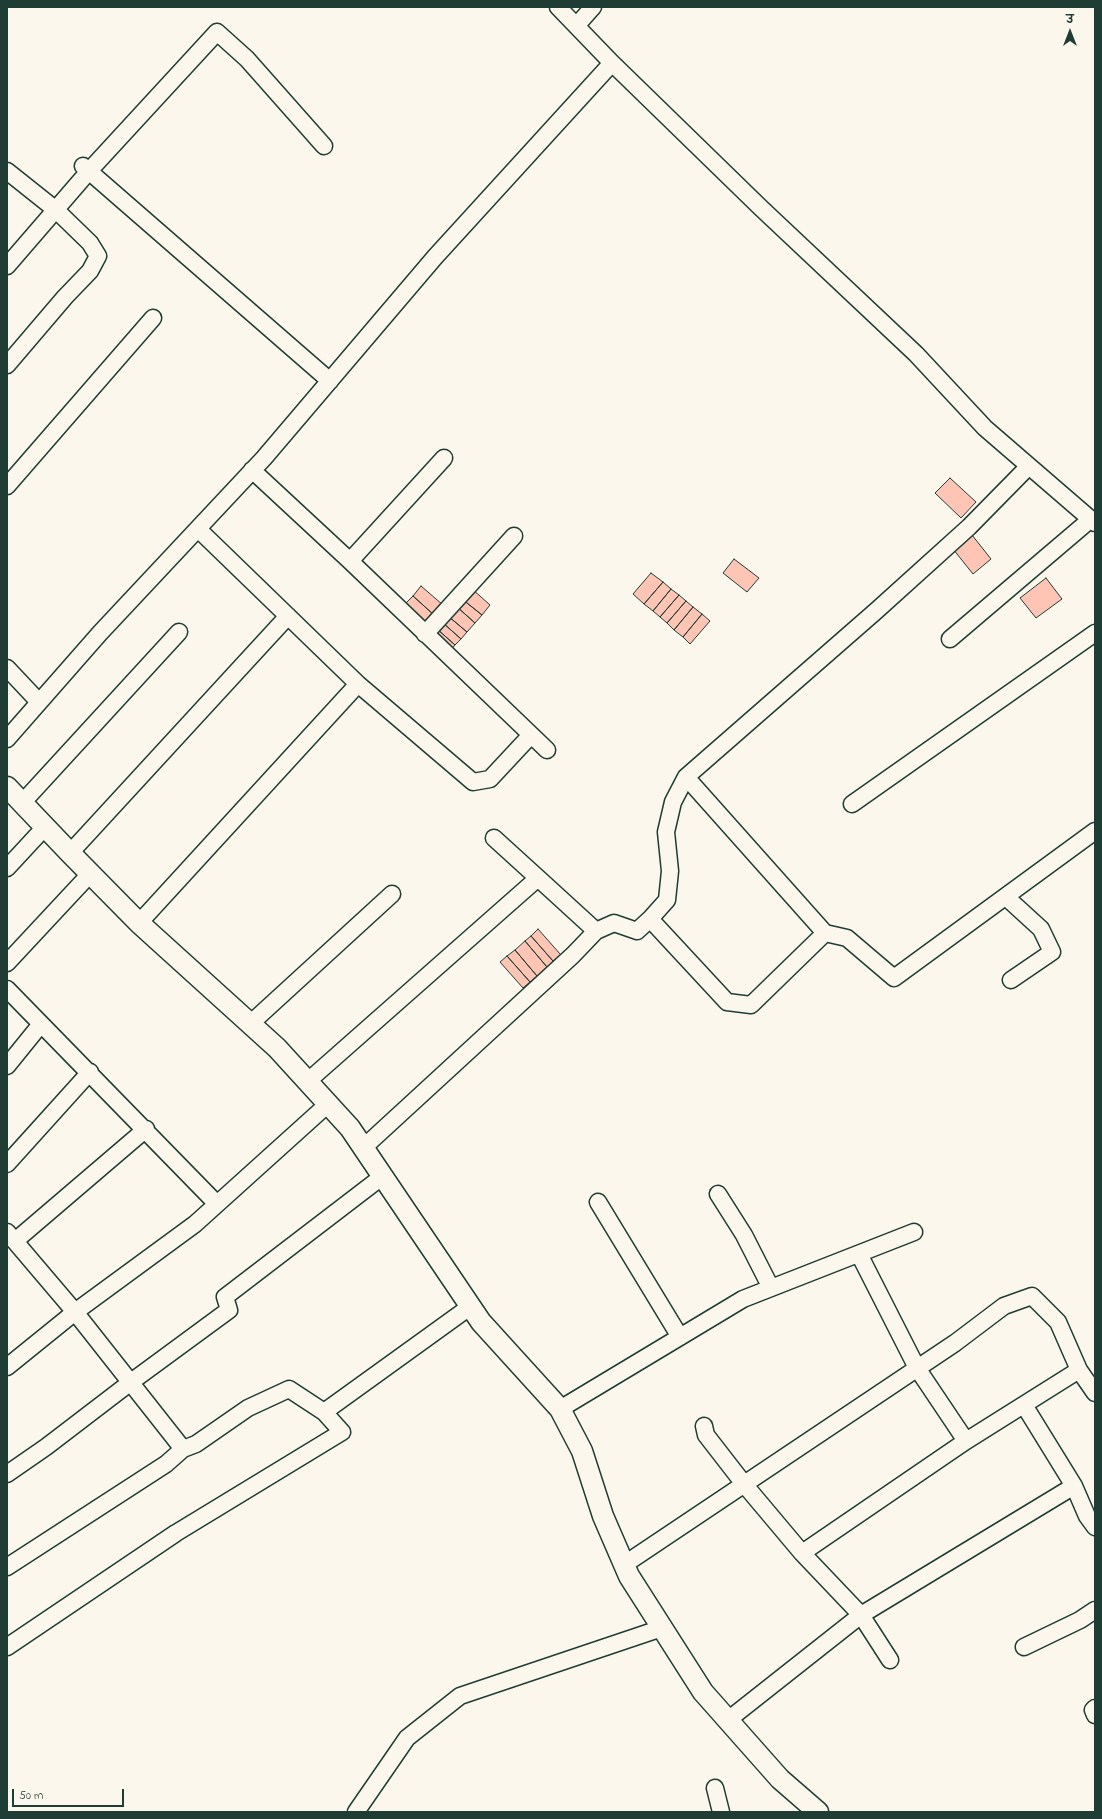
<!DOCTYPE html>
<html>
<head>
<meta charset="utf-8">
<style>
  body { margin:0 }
  #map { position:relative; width:1102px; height:1819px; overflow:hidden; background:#fbf7ec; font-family:"Indie Flower","Playpen Sans Deva",sans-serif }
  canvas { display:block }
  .frame { position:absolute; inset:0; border:8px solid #1f3d34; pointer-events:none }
  .north { position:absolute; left:1050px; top:12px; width:40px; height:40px; -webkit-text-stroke:3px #fbf7ec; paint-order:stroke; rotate:0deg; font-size:11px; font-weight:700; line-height:16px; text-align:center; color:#1f3d34 }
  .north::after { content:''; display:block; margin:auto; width:14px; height:18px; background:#1f3d34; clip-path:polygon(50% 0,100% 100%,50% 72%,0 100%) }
  .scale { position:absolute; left:12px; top:1789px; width:112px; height:18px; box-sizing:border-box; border:2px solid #1f3d34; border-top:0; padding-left:5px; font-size:12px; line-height:14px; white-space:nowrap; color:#1f3d34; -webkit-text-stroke:3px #fbf7ec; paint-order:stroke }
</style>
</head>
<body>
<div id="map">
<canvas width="1102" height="1819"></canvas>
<div class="frame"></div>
<div class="north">उ</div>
<div class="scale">50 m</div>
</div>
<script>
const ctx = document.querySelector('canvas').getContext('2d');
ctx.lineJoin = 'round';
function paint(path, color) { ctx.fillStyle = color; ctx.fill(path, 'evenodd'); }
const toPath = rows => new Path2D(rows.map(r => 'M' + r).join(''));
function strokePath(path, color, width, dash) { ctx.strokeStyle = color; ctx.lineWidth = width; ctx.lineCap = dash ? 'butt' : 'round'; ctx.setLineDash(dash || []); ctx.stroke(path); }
const building = toPath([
  [950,478,976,502,961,518,935,493,950,478],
  [972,535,991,559,973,574,953,549,972,535],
  [734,559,759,578,747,592,723,573,734,559],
  [651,573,663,582,644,604,633,594,651,573],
  [1046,578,1062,599,1036,618,1020,598,1046,578],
  [663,582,671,589,653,611,644,604,663,582],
  [421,586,443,605,434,615,413,596,421,586],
  [471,588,490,605,482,615,462,599,471,588],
  [671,589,679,595,660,617,653,611,671,589],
  [679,595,686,601,667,623,660,617,679,595],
  [413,596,434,615,427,623,405,604,413,596],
  [462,599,482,615,475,623,456,606,462,599],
  [686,601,693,607,674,630,667,623,686,601],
  [456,606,475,623,467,632,448,616,456,606],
  [693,607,702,614,683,637,674,630,693,607],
  [702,614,710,621,690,644,683,637,702,614],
  [448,616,467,632,461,639,442,622,448,616],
  [442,622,461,639,455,645,436,628,442,622],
  [436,628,455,645,449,652,430,635,436,628],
  [538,929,561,955,553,961,531,936,538,929],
  [531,936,553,961,547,967,525,941,531,936],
  [525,941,547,967,537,976,515,950,525,941],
  [515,950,537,976,530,982,507,956,515,950],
  [507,956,530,982,523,988,500,962,507,956]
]);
const minor = toPath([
  [577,25,593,7],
  [612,63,761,208,916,354,985,428,1095,523],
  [83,166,330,381],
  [7,171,56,210,90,243,98,256,90,271,65,297,7,365],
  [7,266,89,171,217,32,247,59,324,146],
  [252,470,350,561,547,750],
  [7,486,153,318],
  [350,561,444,458],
  [425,634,514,536],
  [950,639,1091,519],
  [7,668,39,702],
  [358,684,473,782,490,779,531,735],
  [7,739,100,633,264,458,435,257,612,63,558,7],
  [686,777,825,933,847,938,894,978,1095,831],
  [23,802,179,632],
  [852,804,1095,633],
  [494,838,538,878],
  [70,853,288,616],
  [7,868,45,827],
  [1006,897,1041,929,1052,952,1011,980],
  [650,919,727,1002,751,1005,825,933],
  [139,923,358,684,198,529],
  [7,963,90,874],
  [7,989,217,1204],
  [250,1024,392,894],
  [7,1066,41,1024],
  [308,1081,538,878,596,931],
  [363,1148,573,955,596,931,614,923,637,931,650,919,667,900,670,871,666,832,673,802,686,777,876,611,969,527,1029,466],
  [7,1164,90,1072],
  [718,1194,744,1235,771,1288],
  [598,1202,680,1337],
  [7,1232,75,1312,195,1224,328,1104],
  [15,1241,146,1129],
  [859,1254,917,1368,966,1441],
  [7,1367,75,1312,183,1449],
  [1024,1405,1074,1486,1087,1516,1095,1527],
  [560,1409,743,1299,914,1232],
  [704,1426,706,1435,744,1484,802,1553,861,1615,890,1660],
  [7,1474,46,1447,131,1382,229,1310,225,1297,383,1176],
  [802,1553,966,1441,1079,1370],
  [625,1564,955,1343,1004,1306,1032,1296,1058,1322,1079,1370,1095,1393],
  [7,1567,166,1464,183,1449,196,1444,248,1408,289,1389,324,1412],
  [7,1647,176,1533,342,1432,324,1412,471,1306],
  [1024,1647,1080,1620,1095,1610],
  [1095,1708,1093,1710,1095,1715],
  [728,1720,861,1615,1074,1486],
  [715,1788,721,1812],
  [356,1812,407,1738,460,1696,662,1628]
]);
const tertiary = toPath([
  [7,787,70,853,139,923,277,1048,350,1128,481,1322,560,1409,582,1451,603,1516,629,1576,703,1692,780,1779,818,1812]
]);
paint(building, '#fec5b4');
strokePath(building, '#1f3d34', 1);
strokePath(minor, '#1f3d34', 19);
strokePath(tertiary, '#1f3d34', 23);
strokePath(minor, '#fbf7ec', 16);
strokePath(tertiary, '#fbf7ec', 20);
</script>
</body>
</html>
